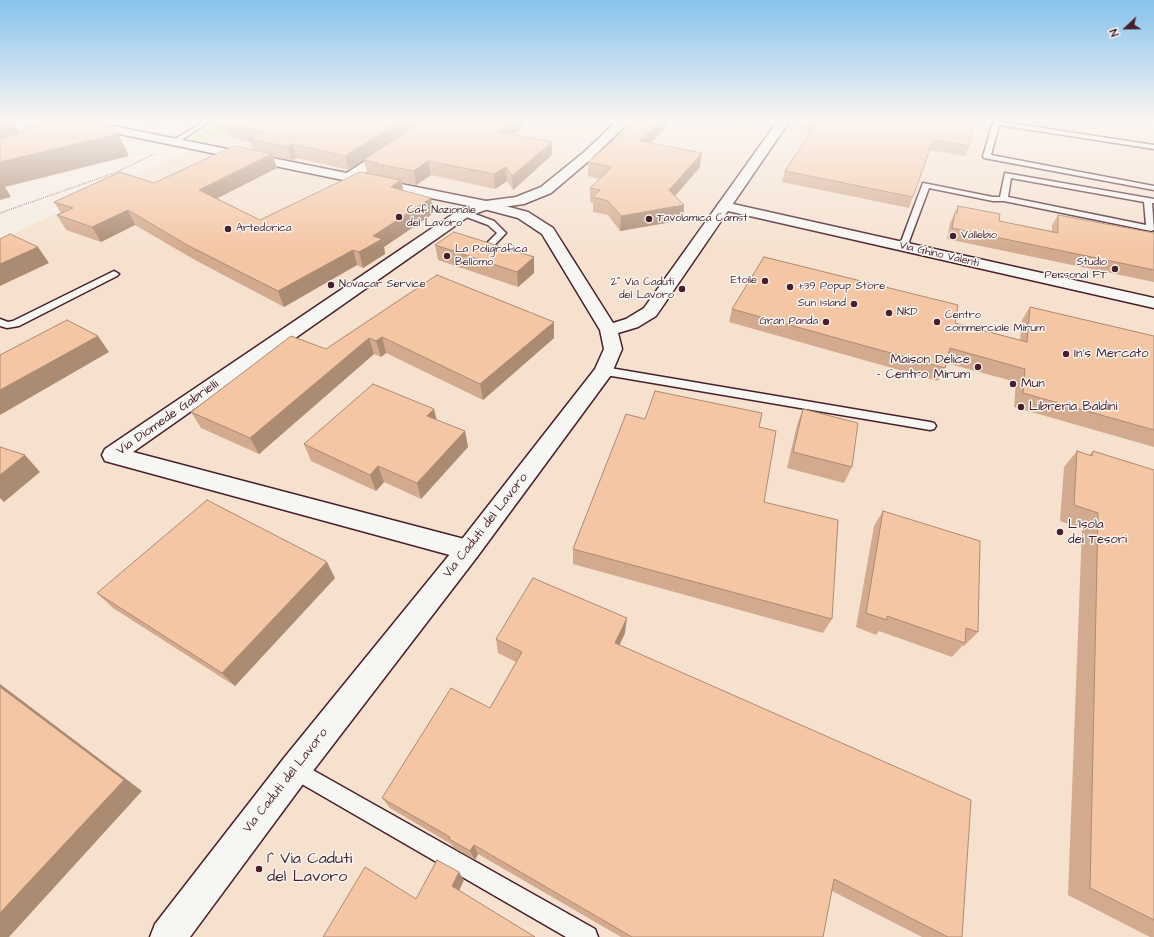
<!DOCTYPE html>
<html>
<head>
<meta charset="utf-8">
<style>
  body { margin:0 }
  #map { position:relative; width:1154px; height:937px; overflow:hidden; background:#f6ece2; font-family:"Architects Daughter",sans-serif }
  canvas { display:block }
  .north { position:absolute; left:1106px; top:8px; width:40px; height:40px; -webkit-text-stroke:3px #f6f6f2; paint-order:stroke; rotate:248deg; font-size:11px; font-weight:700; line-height:16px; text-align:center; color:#4a1f2b }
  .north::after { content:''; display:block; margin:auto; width:14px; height:18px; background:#4a1f2b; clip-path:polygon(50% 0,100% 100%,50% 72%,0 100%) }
</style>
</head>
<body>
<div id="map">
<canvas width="1154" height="937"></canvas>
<div class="north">N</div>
</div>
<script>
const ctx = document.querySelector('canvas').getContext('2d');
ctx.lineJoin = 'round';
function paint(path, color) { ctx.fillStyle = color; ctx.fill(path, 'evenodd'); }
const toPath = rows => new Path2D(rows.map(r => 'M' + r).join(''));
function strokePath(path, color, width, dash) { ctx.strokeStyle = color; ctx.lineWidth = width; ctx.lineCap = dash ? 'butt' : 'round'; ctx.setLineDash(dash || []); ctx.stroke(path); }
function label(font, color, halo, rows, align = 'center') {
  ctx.font = font + ' "Architects Daughter",sans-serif'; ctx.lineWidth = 3; ctx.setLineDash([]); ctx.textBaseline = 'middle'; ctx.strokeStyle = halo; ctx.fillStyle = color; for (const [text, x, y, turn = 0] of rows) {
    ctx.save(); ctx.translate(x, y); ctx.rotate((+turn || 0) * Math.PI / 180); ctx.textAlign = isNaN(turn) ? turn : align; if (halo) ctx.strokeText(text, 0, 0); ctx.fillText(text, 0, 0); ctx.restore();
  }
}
const built = toPath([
  [256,119,1149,119,1154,139,1154,937,0,937,0,240]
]);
const green = toPath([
  [220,119,256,119,206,142,189,140]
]);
const path = toPath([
  [0,213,117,172,154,154]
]);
const service = toPath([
  [206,119,214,119,177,143,173,143,171,142,206,119],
  [996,121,1154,145,1154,149,999,125,991,155,1154,186,1154,190,984,158,983,156,993,123,996,121],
  [1005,173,1154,199,1154,203,1152,203,1154,230,1151,231,1004,201,993,201,929,188,907,247,906,249,900,249,899,247,923,183,993,197,1000,197,1005,173],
  [1011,178,1144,202,1146,225,1008,197,1011,178],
  [464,210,494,221,506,233,491,249,485,249,484,247,485,245,497,233,488,225,461,215,460,213,464,210],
  [114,271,119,274,117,276,19,326,7,328,0,326,0,319,8,322,13,321,114,271],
  [604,367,930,422,934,423,936,426,934,429,930,430,600,374,598,371,600,368,604,367],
  [295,760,595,929,598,937,566,937,288,776,286,769,288,762,295,760]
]);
const minor = toPath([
  [49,119,61,119,58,132,48,143,27,155,0,165,0,157,19,149,40,137,46,131,49,119],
  [430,119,444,119,355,180,345,180,343,177,345,174,430,119],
  [619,119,632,119,591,159,551,193,524,204,488,209,469,216,133,452,468,540,477,543,480,550,477,557,468,560,105,461,102,455,105,449,459,210,486,201,516,197,541,187,583,153,619,119],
  [724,202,1154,298,1154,308,719,209,717,206,719,203,724,202]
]);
const tertiary = toPath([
  [55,119,78,119,486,201,528,212,553,228,613,323,626,319,644,308,779,119,791,119,656,316,638,327,618,333,622,349,611,375,477,557,306,780,190,937,150,937,155,924,284,758,459,543,595,369,604,349,600,330,542,234,518,218,484,209,61,122,55,119]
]);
const wall = toPath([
  [127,119,165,119,153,124],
  [236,119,522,119,522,128,513,135,552,155,513,190,507,181,495,189,431,175,416,185,402,183,403,190,434,213,384,247,385,254,363,268,357,265,284,307,195,260,135,225,101,242,66,230,57,215,61,213,54,202,154,183,253,150,250,142,230,137,225,124],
  [273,157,292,160,297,158,349,170,364,160,367,173,260,220,217,198,277,168],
  [633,119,674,119,650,143,700,167,675,196,684,205,683,220,620,231,608,215,593,212,593,203,590,202,590,188,599,179,588,176,588,162,625,130,625,126],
  [710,119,754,119,748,126],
  [805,119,969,146,965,156,930,150,909,208,782,182,785,171,811,132,802,130],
  [958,206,999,221,1052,231,1052,225,1058,215,1154,233,1154,282,947,239,950,223],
  [435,245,534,273,518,287,438,260],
  [437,275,554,322,554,338,483,400,386,353,381,357,374,354,259,454,201,428,191,412,326,349],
  [1030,307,1154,336,1154,447,1014,407,1016,382,946,363,945,368,938,381,729,322,732,309,955,323,1020,340,1022,320],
  [434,409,436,420,465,431,468,447,421,499,384,482,376,491,311,461,304,444],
  [803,409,852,467,844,483,787,468,797,425],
  [645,419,759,427,764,502,832,619,823,633,573,564,573,549],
  [1077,451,1089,455,1093,451,1154,470,1154,937,1150,937,1068,895,1082,529,1060,521,1064,467],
  [883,511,978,632,964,646,962,646,952,657,879,631,876,635,856,627,874,526],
  [335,578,235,686,113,608,97,593],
  [625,633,619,645,962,937,922,937,832,891,823,937,621,937,478,854,475,860,454,848,451,844,390,808,382,798,490,708,516,662,498,653,496,639]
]);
const shadedWall = toPath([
  [151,119,165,119,153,124],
  [404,119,427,119,349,170,345,156],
  [511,119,522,119,522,128,500,145,499,132],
  [662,119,674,119,639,155,640,141],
  [749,119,754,119,748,126],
  [13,122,26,143,0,155,0,127],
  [118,134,129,156,5,187,11,197,0,200,0,162],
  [552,142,552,155,513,190,512,176],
  [292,144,297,158,292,160,288,147],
  [702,153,700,167,668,204,669,190],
  [272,154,277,168,206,204,199,190],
  [428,161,431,175,416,185,414,171],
  [506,167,507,181,495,189,494,174],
  [401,180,404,194,391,187],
  [431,198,434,213,384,247,385,254,363,268,359,252,373,236],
  [684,205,683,220,620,231,621,216],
  [128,210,135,225,101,242,92,227],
  [38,247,49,263,0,286,0,264],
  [353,250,357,265,284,307,278,291],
  [534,257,534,273,518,287,517,272],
  [554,322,554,338,483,400,480,384],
  [98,336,109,352,0,415,0,390],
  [382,337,386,353,381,357,376,341],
  [369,338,374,354,259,454,250,438],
  [434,409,438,425,427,416],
  [465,431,468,447,421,499,417,483],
  [25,455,40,472,4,502,0,498,0,475],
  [378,466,384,482,376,491,370,475],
  [327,562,335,578,235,686,222,673],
  [627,618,625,633,614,657,615,643],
  [0,684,142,791,9,937,0,937],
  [474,845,478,854,475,860,470,851],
  [459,872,464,880,458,893,452,886]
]);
const building = toPath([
  [0,119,11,119,13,122,0,127,0,119],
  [66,119,103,119,118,134,0,162,0,139,14,134,26,128,66,119],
  [236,119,404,119,345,156,292,144,288,147,249,139,264,132,225,124,236,119],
  [425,119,516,119,499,132,552,142,512,176,506,167,494,174,428,161,414,171,376,164,378,163,364,160,425,119],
  [633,119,662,119,640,141,702,153,669,190,684,205,621,216,608,201,593,197,600,190,590,188,612,167,588,162,629,127,625,126,633,119],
  [805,119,974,119,969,146,933,140,913,197,785,171,817,123,804,120,805,119],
  [234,146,272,154,199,190,260,220,360,172,401,180,391,187,431,198,373,236,382,239,359,252,353,250,278,291,187,245,128,210,92,227,57,215,73,208,54,202,120,172,154,183,234,146],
  [958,206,1000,214,999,221,1058,233,1058,215,1154,233,1154,270,952,228,955,213,957,213,958,206],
  [454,232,534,257,517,272,435,245,454,232],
  [10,234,38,247,0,264,0,239,10,234],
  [764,257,958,305,955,323,1027,342,1030,307,1154,336,1154,430,1023,393,1025,369,950,348,945,368,732,309,764,257],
  [437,275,554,322,480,384,382,337,376,341,369,338,250,438,191,412,291,336,326,349,437,275],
  [67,320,98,336,0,390,0,355,67,320],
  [373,384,434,409,427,416,465,431,417,483,378,466,370,475,304,444,373,384],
  [655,391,762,413,759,427,776,431,764,502,838,520,832,619,573,549,626,414,645,419,655,391],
  [803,409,858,423,852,467,793,452,803,409],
  [0,447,25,455,0,475,0,447],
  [1077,451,1092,456,1093,451,1154,470,1154,920,1090,888,1098,513,1074,505,1077,451],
  [207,500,327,562,222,673,97,593,207,500],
  [883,511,980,541,978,632,966,628,965,643,887,616,887,620,866,613,883,511],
  [533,578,627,618,615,643,971,800,962,937,948,937,834,879,823,937,632,937,474,845,470,851,449,839,450,837,382,798,451,688,490,708,522,652,496,639,533,578],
  [0,687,124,780,0,913,0,687],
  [437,860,459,872,452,886,535,937,323,937,365,867,416,899,437,860]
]);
const markers = [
  [399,217,4,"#4a1f2b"],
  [649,219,4,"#4a1f2b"],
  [228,229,4,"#4a1f2b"],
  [953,236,4,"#4a1f2b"],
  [447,256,4,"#4a1f2b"],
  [1115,269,4,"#4a1f2b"],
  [765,281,4,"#4a1f2b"],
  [331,285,4,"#4a1f2b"],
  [790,287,4,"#4a1f2b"],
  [682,289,4,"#4a1f2b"],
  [854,304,4,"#4a1f2b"],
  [889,313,4,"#4a1f2b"],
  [826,322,4,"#4a1f2b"],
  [937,322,4,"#4a1f2b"],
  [1066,354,4,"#4a1f2b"],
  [978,367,4,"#4a1f2b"],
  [1013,384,4,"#4a1f2b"],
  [1021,407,4,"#4a1f2b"],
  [1060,532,4,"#4a1f2b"],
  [259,869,4,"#4a1f2b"]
];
const farPoinames = [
  ["Caf Nazionale",407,211],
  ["del Lavoro",407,224],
  ["Tavolamica Camst",657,219],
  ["Artedorica",236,229],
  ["Vallebio",961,236],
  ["La Poligrafica",455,250],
  ["Bellomo",455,263],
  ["Studio",1107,263,"right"],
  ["Personal FT",1107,276,"right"],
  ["Etoile",757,281,"right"],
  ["2^ Via Caduti",674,283,"right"],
  ["del Lavoro",674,296,"right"],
  ["Novacar Service",339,285],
  ["+39 Popup Store",798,287],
  ["Sun Island",846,304,"right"],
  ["NKD",897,313],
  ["Centro",945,316],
  ["commerciale Mirum",945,329],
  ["Gran Panda",818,322,"right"]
];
const farStreetnames = [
  ["Via Ghino Valenti",939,255,13]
];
const poiNames = [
  ["In's Mercato",1074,354],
  ["Maison Délice",970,360,"right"],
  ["- Centro Mirum",970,375,"right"],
  ["Mun",1021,384],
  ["Libreria Baldini",1029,407],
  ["L'Isola",1068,525],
  ["dei Tesori",1068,540]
];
const streetNames = [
  ["Via Diomede Gabrielli",168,418,-35],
  ["Via Caduti del Lavoro",486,526,-52],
  ["Via Caduti del Lavoro",286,781,-52]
];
const nearPoinames = [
  ["1^ Via Caduti",267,860],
  ["del Lavoro",267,878]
];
paint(built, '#f6e1cf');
paint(green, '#cce297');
strokePath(service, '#4a1f2b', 3);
strokePath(minor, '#4a1f2b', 3);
strokePath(tertiary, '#4a1f2b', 3);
strokePath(path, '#4a1f2b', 1.5, [0.5, 1.5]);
paint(service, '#f6f6f2');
paint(minor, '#f6f6f2');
paint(tertiary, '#f6f6f2');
paint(wall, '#d3aa8d');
paint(shadedWall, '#ac8b73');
paint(building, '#f5c6a4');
strokePath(building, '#ac8b73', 1);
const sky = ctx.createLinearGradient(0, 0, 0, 250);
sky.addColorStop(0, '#86c2ed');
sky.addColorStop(0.48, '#fbf6f2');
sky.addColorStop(1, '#fbf6f200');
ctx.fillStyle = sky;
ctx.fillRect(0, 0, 1154, 250);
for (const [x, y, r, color] of markers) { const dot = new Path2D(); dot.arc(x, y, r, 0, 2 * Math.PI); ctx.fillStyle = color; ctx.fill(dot); strokePath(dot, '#f6f6f2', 1.5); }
label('11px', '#4a1f2b', '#f6f6f2', farPoinames, 'left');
label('11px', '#4a1f2b', '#f6f6f2', farStreetnames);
label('13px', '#4a1f2b', '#f6f6f2', poiNames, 'left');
label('13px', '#4a1f2b', '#f6f6f2', streetNames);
label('16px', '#4a1f2b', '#f6f6f2', nearPoinames, 'left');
</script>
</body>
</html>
